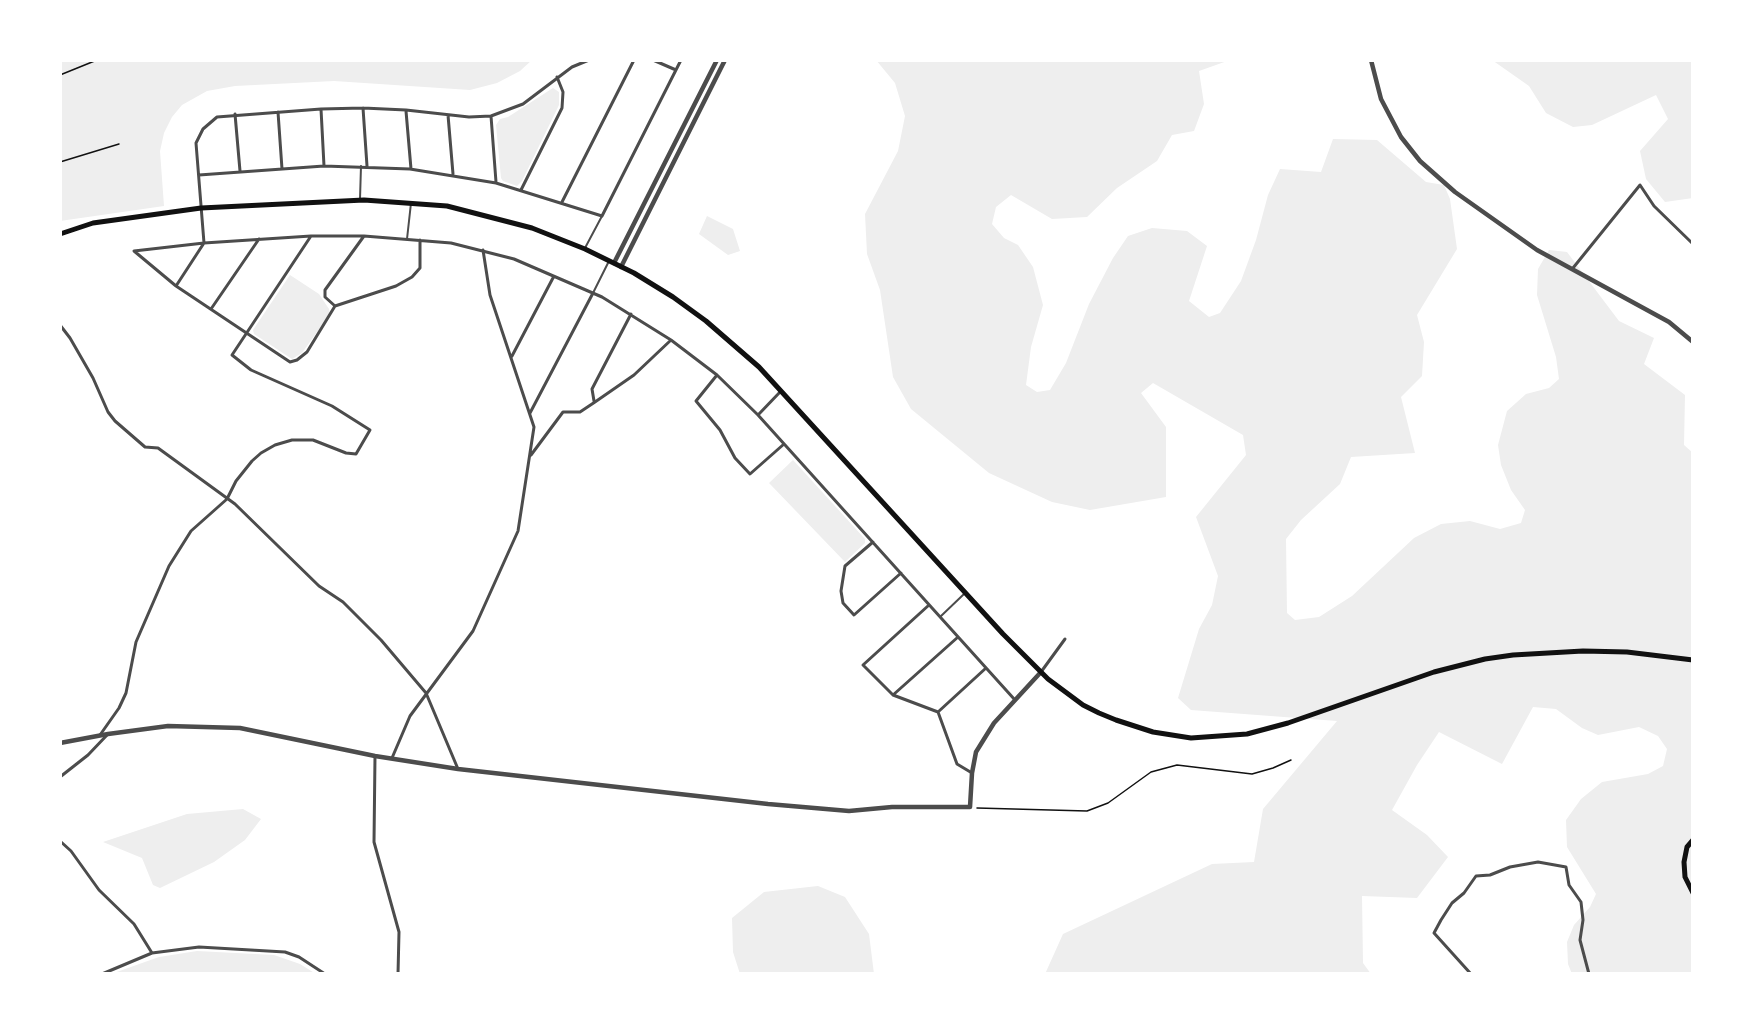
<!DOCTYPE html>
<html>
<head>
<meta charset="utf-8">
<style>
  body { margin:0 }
  #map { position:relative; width:1753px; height:1034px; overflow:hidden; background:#fff; font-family:Mulish,sans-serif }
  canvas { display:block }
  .frame { position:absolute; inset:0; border:62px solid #fff; pointer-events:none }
</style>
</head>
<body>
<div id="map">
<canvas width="1753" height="1034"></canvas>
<div class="frame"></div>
</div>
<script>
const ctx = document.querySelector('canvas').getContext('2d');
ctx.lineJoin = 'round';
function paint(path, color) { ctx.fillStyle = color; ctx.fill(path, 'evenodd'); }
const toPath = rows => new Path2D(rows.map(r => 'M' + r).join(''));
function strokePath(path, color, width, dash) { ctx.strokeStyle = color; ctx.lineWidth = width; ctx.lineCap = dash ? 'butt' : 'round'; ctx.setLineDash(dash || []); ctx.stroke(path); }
const green = toPath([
  [60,60,532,60,520,71,497,83,470,90,334,81,235,86,207,91,182,105,172,117,164,133,160,151,164,206,60,221],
  [876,60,1230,60,1199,71,1204,104,1194,131,1172,135,1157,161,1117,188,1087,217,1052,219,1011,195,996,207,992,224,1004,238,1018,245,1033,267,1043,305,1031,347,1026,385,1037,392,1050,390,1066,363,1089,304,1113,258,1128,236,1152,228,1187,231,1207,246,1189,301,1209,317,1220,313,1241,281,1256,240,1268,195,1280,169,1321,172,1333,139,1377,140,1426,182,1444,185,1450,199,1457,249,1417,315,1424,342,1422,376,1401,397,1415,453,1351,457,1340,484,1301,520,1286,539,1287,613,1295,620,1319,617,1352,596,1414,538,1441,524,1470,521,1500,529,1521,523,1525,510,1511,490,1501,465,1498,445,1507,411,1526,394,1549,388,1559,379,1556,357,1537,295,1538,269,1549,250,1567,252,1619,321,1654,338,1644,364,1685,395,1684,445,1693,453,1693,974,1572,974,1568,964,1567,942,1574,925,1590,907,1596,894,1567,847,1566,820,1581,799,1602,782,1648,774,1663,766,1667,749,1658,736,1639,727,1598,735,1582,728,1556,709,1533,707,1502,764,1439,732,1417,765,1392,810,1427,835,1448,857,1417,898,1362,896,1363,963,1371,974,1045,974,1063,934,1212,864,1254,862,1263,809,1337,721,1191,710,1178,698,1199,629,1212,605,1218,576,1196,517,1246,455,1243,435,1153,383,1141,393,1166,427,1166,497,1090,510,1052,502,989,473,911,409,893,377,880,290,867,254,865,214,898,151,905,116,895,83],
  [1492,60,1693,60,1693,198,1665,202,1646,179,1640,151,1668,119,1656,95,1592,125,1573,127,1546,113,1529,86],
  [553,88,559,92,559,105,522,181,517,186,503,181,501,178,496,125,500,119,508,117],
  [707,216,733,229,740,251,728,255,699,234],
  [290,275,319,294,329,309,330,314,302,353,292,359,254,334,253,330],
  [793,460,865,539,865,543,845,562,769,483],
  [243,809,261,819,245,840,214,862,160,888,153,885,142,858,103,842,187,814],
  [818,886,845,897,869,934,874,974,740,974,733,952,732,918,764,892],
  [197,951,274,955,300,964,316,974,111,974,159,957]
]);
const path = toPath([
  [60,75,97,60],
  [60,162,119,144],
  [977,808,1087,811,1108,803,1151,772,1177,765,1252,774,1273,768,1291,760]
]);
const pedestrian = toPath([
  [360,199,361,166],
  [407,239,411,203],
  [585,248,602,216],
  [593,293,609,261],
  [940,617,964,594]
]);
const minor = toPath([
  [653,60,676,70],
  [363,108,367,166],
  [321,109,324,166],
  [406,111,411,169],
  [278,112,282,169],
  [235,114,240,171],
  [448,115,453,174],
  [491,116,496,182],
  [199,175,324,166,410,169,496,183,602,216,681,60],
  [521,190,562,108,563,92,557,77],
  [562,202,634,60],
  [364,236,325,290,325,297,335,306,396,286,412,277,420,268,420,240],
  [1573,268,1640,185,1654,206,1693,244],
  [176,286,204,243,196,143,203,129,217,117,321,109,363,108,406,110,469,117,491,116,523,104,572,67,589,60],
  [335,306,307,352,297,360,290,362,176,286,134,251,204,243,311,236,364,236,451,243,514,259,602,297,671,340,717,375,758,415,1015,700],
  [211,309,259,239],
  [60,325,70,338,93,378,108,412,115,421,145,447,158,448,235,504,319,586,343,602,381,640,426,693,458,769],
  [512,356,554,276],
  [717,375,696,401,720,430,735,458,750,474,784,444],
  [594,401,592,389,631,314],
  [530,413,593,293],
  [758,415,781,391],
  [531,455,563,412,580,412,595,402,634,375,671,340],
  [873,542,845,566,841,591,843,603,854,615,901,573],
  [929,605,863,665,893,695,938,712,957,764,972,773],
  [1041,672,1065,639],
  [893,695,958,637],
  [938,712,986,668],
  [100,735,119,708,126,693,136,642,169,566,191,531,227,499,236,481,252,461,261,453,275,445,292,440,313,440,346,453,356,454,370,430,332,406,251,370,232,355,311,236],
  [375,756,374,842,399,932,398,974],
  [392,758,410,716,473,631,518,531,534,427,490,295,483,250],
  [60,777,88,755,108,734],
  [60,841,71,851,99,890,134,924,152,953],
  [102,974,152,953,199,947,285,952,299,957,325,974],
  [1471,974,1434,933,1441,920,1452,903,1464,893,1476,876,1490,875,1510,867,1538,862,1566,867,1569,885,1581,902,1583,920,1580,940,1589,974]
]);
const tertiary = toPath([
  [1371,60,1381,99,1401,137,1420,161,1455,192,1537,250,1669,322,1693,342],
  [614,263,717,60],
  [621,267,725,60],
  [60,743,108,734,168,726,240,728,375,756,458,769,768,804,849,811,892,807,970,807,972,773,976,752,994,723,1041,672]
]);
const primary = toPath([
  [60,234,93,223,201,208,364,200,447,206,532,228,585,249,634,273,673,297,706,321,759,367,1003,634,1048,679,1083,705,1099,713,1116,720,1153,732,1191,738,1247,734,1288,723,1434,672,1485,659,1513,655,1583,651,1627,652,1693,660],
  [1693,840,1687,847,1684,862,1685,877,1693,893]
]);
paint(green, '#eee');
strokePath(path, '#111', 1.5);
strokePath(pedestrian, '#4c4c4c', 2);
strokePath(minor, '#4c4c4c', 3);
strokePath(tertiary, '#4c4c4c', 4.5);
strokePath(primary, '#111', 5);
</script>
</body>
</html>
